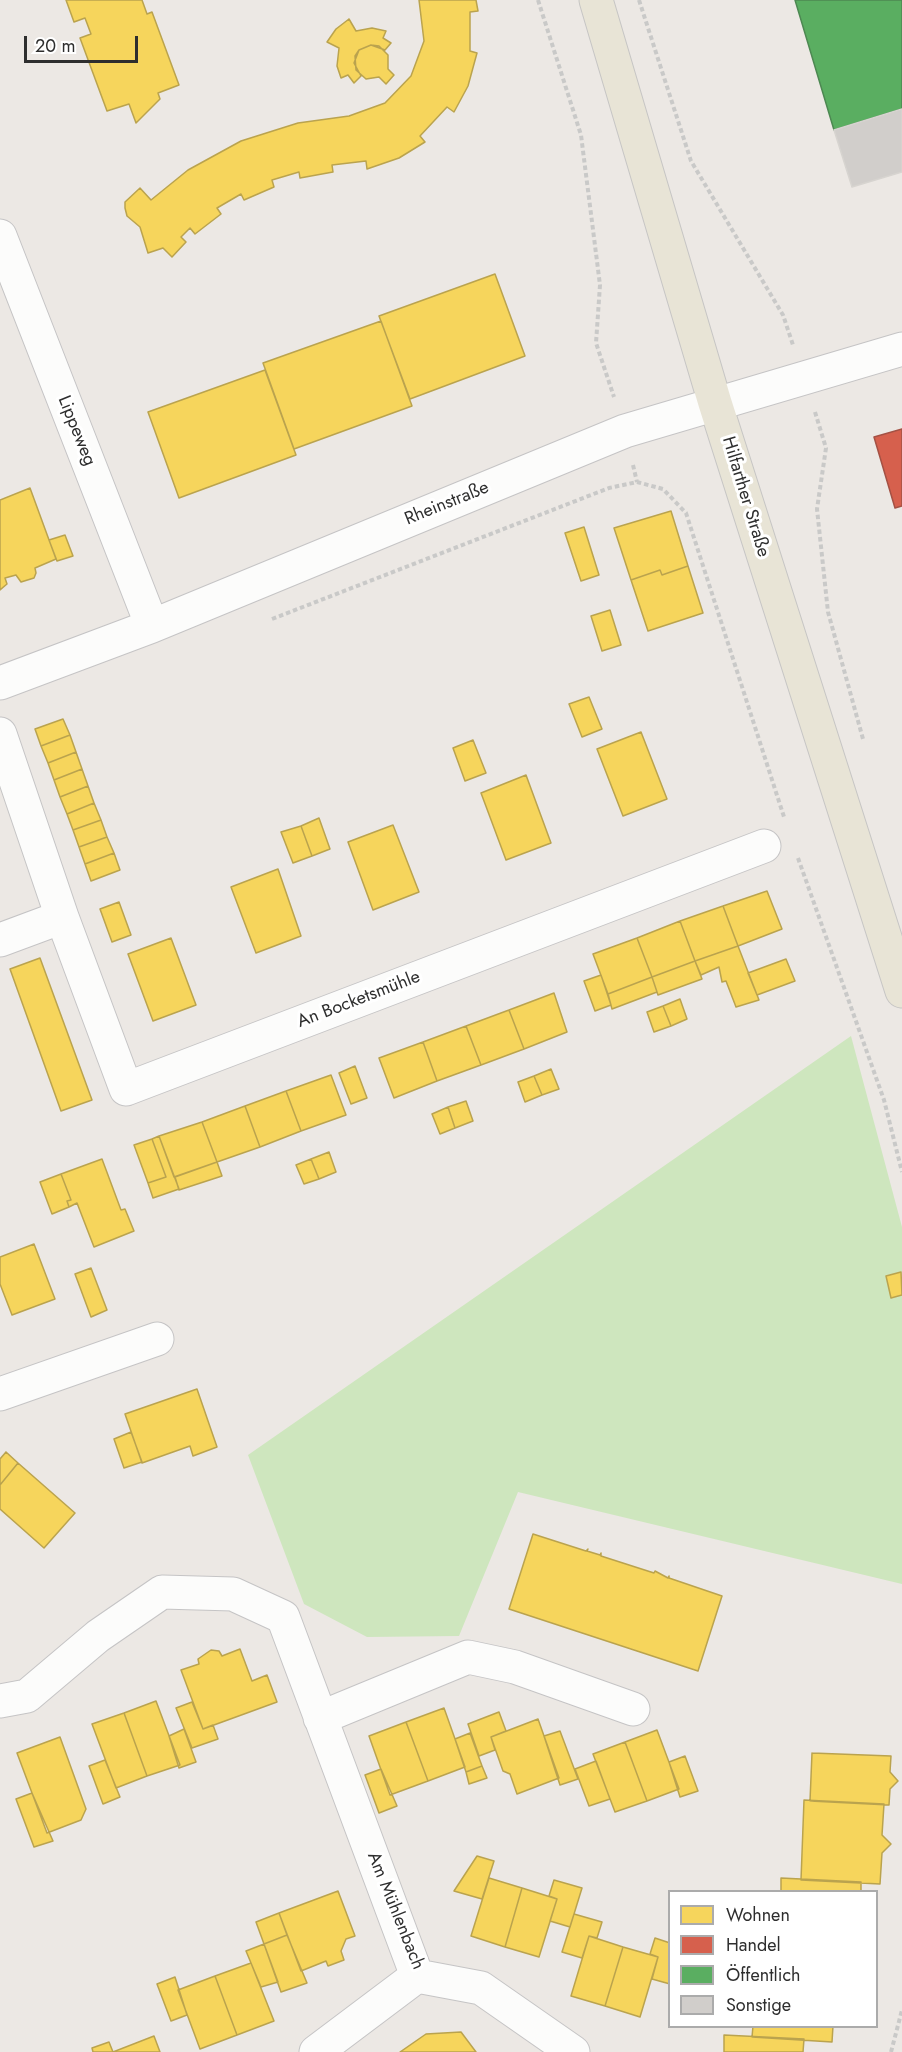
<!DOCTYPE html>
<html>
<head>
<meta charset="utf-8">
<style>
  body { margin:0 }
  #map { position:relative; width:902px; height:2052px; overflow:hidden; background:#ece8e4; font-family:Jost,sans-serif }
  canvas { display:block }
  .legend { position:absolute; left:668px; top:1890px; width:210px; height:138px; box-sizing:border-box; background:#fff; border:2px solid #ababab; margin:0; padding:8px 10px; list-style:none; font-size:18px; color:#2e2e2e }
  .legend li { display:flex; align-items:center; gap:12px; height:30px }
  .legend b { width:30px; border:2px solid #ababab }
  .scale { position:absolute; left:24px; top:36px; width:114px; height:27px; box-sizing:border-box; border:3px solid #2e2e2e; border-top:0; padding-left:8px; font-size:18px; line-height:21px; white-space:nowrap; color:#2e2e2e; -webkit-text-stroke:4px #fff; paint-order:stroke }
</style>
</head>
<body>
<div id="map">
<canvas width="902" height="2052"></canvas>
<ul class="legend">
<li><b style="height:16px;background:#f6d55c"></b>Wohnen</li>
<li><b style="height:16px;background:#d6604d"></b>Handel</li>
<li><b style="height:16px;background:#5aae61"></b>Öffentlich</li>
<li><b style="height:16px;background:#d1cecb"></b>Sonstige</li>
</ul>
<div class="scale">20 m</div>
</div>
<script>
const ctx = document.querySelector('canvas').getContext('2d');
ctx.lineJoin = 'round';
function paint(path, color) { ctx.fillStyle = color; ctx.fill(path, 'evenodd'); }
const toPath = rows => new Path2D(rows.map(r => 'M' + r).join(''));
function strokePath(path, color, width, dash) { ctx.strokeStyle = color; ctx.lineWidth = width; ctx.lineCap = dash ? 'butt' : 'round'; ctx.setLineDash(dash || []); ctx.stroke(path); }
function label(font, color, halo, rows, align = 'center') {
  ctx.font = font + ' Jost,sans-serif'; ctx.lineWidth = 6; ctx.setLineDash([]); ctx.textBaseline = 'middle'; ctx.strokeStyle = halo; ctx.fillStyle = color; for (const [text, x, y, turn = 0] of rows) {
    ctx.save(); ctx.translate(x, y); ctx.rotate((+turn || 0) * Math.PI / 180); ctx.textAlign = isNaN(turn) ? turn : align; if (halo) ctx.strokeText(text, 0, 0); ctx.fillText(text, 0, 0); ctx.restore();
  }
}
const green = toPath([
  [851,1036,902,1227,902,1584,518,1492,459,1636,367,1637,304,1604,248,1455]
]);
const homes = toPath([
  [66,0,142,0,147,14,152,12,179,85,158,93,160,99,136,123,129,104,107,111,80,38,91,34,85,18,74,22,66,0],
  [419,0,476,0,478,11,470,12,470,51,477,53,468,86,454,112,447,107,420,136,425,142,399,158,367,169,366,161,332,165,333,172,300,178,299,172,272,180,274,187,244,200,241,194,217,208,221,214,195,234,190,228,181,237,186,242,172,257,163,248,148,253,140,227,127,216,125,208,125,202,140,188,151,200,188,170,241,141,298,123,349,116,385,103,411,76,424,41,419,0],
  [349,19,356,31,372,28,386,31,383,38,391,43,385,50,371,45,359,50,354,63,361,76,354,83,348,75,341,78,337,66,339,48,327,42,336,29,349,19],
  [371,45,379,46,388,55,388,69,394,75,386,84,379,77,366,79,356,70,355,56,359,50,371,45],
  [495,274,525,356,410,399,379,316,495,274],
  [381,321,412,406,294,449,263,363,381,321],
  [265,370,296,455,179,498,148,412,265,370],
  [30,488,56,559,35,568,36,573,34,578,21,582,16,575,5,578,7,584,0,590,0,500,30,488],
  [671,511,688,566,662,575,660,570,631,580,614,528,671,511],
  [584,527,599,575,581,581,565,533,584,527],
  [65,535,73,556,57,561,49,540,65,535],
  [688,566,703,613,648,631,631,580,660,570,662,575,688,566],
  [610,610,621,645,602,651,591,616,610,610],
  [589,697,602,729,582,737,569,704,589,697],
  [63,719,70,735,41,746,35,729,63,719],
  [641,732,667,799,623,816,597,749,641,732],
  [70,735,76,752,48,763,41,746,70,735],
  [473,740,486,773,465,781,453,748,473,740],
  [76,752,82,769,54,780,48,763,76,752],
  [82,769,88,786,60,797,54,780,82,769],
  [526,775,551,843,506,860,481,793,526,775],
  [88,786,94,803,67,814,60,797,88,786],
  [94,803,101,820,73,830,67,814,94,803],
  [319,818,330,849,312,856,301,826,319,818],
  [101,820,107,837,79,847,73,830,101,820],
  [393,825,419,892,373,910,348,842,393,825],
  [301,826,312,856,293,863,281,832,301,826],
  [107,837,114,853,85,864,79,847,107,837],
  [114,853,120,870,91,881,85,864,114,853],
  [278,869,301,936,256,953,231,887,278,869],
  [767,891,782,929,738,946,723,906,767,891],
  [119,902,131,935,112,942,100,909,119,902],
  [723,906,738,946,695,961,680,921,723,906],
  [680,921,695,961,652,977,637,938,680,921],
  [171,938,196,1005,153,1021,128,954,171,938],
  [637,938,652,977,608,994,593,954,637,938],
  [738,946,759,1000,736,1007,726,981,722,982,719,967,701,975,695,961,738,946],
  [40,958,92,1100,61,1111,10,969,40,958],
  [786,959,795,981,757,995,748,973,786,959],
  [695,961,702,979,658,995,652,977,695,961],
  [601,975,611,1005,595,1011,584,981,601,975],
  [652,977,657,992,612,1009,608,994,652,977],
  [554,993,567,1032,524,1049,509,1010,554,993],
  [680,999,687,1019,671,1026,663,1006,680,999],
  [663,1006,671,1026,654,1032,647,1012,663,1006],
  [509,1010,524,1049,481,1065,466,1026,509,1010],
  [466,1026,481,1065,437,1081,423,1042,466,1026],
  [423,1042,437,1081,394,1098,379,1058,423,1042],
  [355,1066,367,1098,351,1104,339,1073,355,1066],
  [551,1069,559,1089,542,1095,534,1076,551,1069],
  [331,1075,346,1115,301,1131,286,1091,331,1075],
  [534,1076,542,1095,525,1102,518,1082,534,1076],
  [286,1091,301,1131,260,1147,245,1106,286,1091],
  [466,1101,473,1121,455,1128,448,1107,466,1101],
  [245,1106,260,1147,217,1162,202,1122,245,1106],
  [448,1107,455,1128,440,1134,432,1114,448,1107],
  [202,1122,217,1162,174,1177,159,1136,202,1122],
  [159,1136,179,1189,153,1198,148,1183,166,1177,152,1139,159,1136],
  [152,1139,166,1177,148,1183,134,1145,152,1139],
  [329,1152,336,1172,319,1179,311,1159,329,1152],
  [102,1159,121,1210,125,1209,134,1231,94,1247,77,1203,69,1207,67,1201,71,1200,61,1174,102,1159],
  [311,1159,319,1179,304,1184,296,1165,311,1159],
  [217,1162,222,1176,179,1190,175,1177,217,1162],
  [61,1174,71,1200,67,1201,69,1207,52,1214,40,1182,61,1174],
  [34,1244,55,1299,12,1315,0,1284,0,1257,34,1244],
  [91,1268,107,1310,91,1317,75,1274,91,1268],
  [901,1272,902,1295,891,1298,886,1276,901,1272],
  [197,1389,217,1447,193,1456,190,1446,142,1463,125,1414,197,1389],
  [131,1432,142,1462,124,1468,114,1439,131,1432],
  [6,1452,18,1463,0,1485,0,1459,6,1452],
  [18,1463,75,1513,44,1548,0,1509,0,1485,18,1463],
  [533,1534,586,1551,588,1549,587,1551,600,1555,601,1553,601,1556,654,1573,655,1571,668,1578,669,1576,669,1578,722,1596,698,1671,509,1609,533,1534],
  [240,1649,252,1681,267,1675,277,1702,203,1729,181,1670,199,1664,198,1659,211,1650,219,1651,222,1656,240,1649],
  [156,1701,180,1765,147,1776,124,1713,156,1701],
  [192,1702,203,1729,213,1725,218,1739,192,1748,176,1708,192,1702],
  [444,1708,465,1767,428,1781,406,1722,444,1708],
  [499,1712,506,1731,491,1737,495,1750,479,1756,468,1724,499,1712],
  [124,1713,147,1776,116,1788,92,1724,124,1713],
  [538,1719,559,1778,517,1794,510,1774,503,1771,491,1737,538,1719],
  [406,1722,428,1781,390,1795,369,1736,406,1722],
  [184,1729,196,1762,179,1768,169,1736,184,1729],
  [657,1730,679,1789,647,1801,625,1742,657,1730],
  [560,1731,578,1779,560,1785,544,1736,560,1731],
  [470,1733,482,1766,466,1772,455,1739,470,1733],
  [60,1737,86,1809,81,1820,47,1833,17,1753,60,1737],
  [625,1742,647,1801,615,1812,593,1754,625,1742],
  [812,1753,891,1756,890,1772,898,1781,890,1789,889,1805,810,1801,812,1753],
  [685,1756,698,1791,680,1797,669,1762,685,1756],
  [105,1760,120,1797,103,1804,89,1766,105,1760],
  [596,1761,610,1799,589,1806,575,1769,596,1761],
  [482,1766,487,1778,469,1784,466,1772,482,1766],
  [381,1769,397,1806,379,1813,365,1775,381,1769],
  [32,1793,53,1841,34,1847,16,1799,32,1793],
  [804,1800,884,1804,882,1835,891,1844,882,1853,880,1884,801,1880,804,1800],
  [477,1856,494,1861,482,1899,454,1891,477,1856],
  [489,1878,522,1888,505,1947,471,1936,489,1878],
  [781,1878,861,1882,861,1892,781,1892,781,1878],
  [554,1880,582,1888,570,1927,550,1921,557,1899,549,1896,554,1880],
  [522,1888,557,1899,539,1957,505,1947,522,1888],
  [338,1891,355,1936,346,1939,341,1951,344,1960,328,1966,326,1961,301,1971,279,1913,338,1891],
  [279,1913,287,1935,264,1944,256,1922,279,1913],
  [574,1914,602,1922,597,1938,589,1936,582,1958,562,1952,574,1914],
  [287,1935,307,1983,281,1992,264,1944,287,1935],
  [589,1936,623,1947,605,2006,571,1996,589,1936],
  [655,1938,670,1943,670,1984,652,1979,658,1957,650,1954,655,1938],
  [264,1944,278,1982,261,1987,246,1951,264,1944],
  [623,1947,658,1957,640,2017,605,2006,623,1947],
  [251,1963,274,2021,237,2035,215,1976,251,1963],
  [215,1976,237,2035,200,2049,178,1990,215,1976],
  [175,1977,187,2015,171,2021,157,1984,175,1977],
  [753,2026,833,2026,832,2042,752,2037,753,2026],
  [461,2032,476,2052,400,2052,426,2034,461,2032],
  [724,2035,804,2039,803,2052,724,2052,724,2035],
  [154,2036,160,2052,112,2052,113,2052,154,2036],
  [109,2042,113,2052,93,2052,92,2048,109,2042]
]);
const shops = toPath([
  [902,429,902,506,895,508,874,437,902,429]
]);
const public = toPath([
  [795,0,902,0,902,109,834,130,795,0]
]);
const building = toPath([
  [902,109,902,172,852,187,834,130,902,109]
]);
const path = toPath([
  [538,0,581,135,600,285,596,343,614,397],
  [639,0,691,161,783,315,793,345],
  [815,412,826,448,817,509,828,612,863,739],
  [633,465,637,482],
  [272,619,609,488,637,482,663,489,686,513,784,817],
  [798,858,884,1100,902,1172],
  [891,2052,902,2010]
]);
const minor = toPath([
  [0,236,152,626],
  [0,683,152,626,625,431,902,349],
  [0,734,62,917,126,1089,764,846],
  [0,940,62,917],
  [0,1394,157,1339],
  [0,1701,27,1696,98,1636,162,1592,233,1594,283,1617,417,1976,481,1988,573,2052],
  [320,1718,468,1657,515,1667,633,1709],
  [316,2052,417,1976]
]);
const major = toPath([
  [596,0,715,403,902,991]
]);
const streetNames = [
  ["Lippeweg",76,431,68],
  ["Hilfarther Straße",745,497,73],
  ["Rheinstraße",447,504,-22],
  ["An Bocketsmühle",359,1000,-21],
  ["Am Mühlenbach",395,1911,68]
];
paint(green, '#cee6be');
paint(homes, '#f6d55c');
strokePath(homes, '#baa34e', 1.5);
paint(shops, '#d6604d');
strokePath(shops, '#a45144', 1.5);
paint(public, '#5aae61');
strokePath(public, '#4d8852', 1.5);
paint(building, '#d1cecb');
strokePath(building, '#d7d4d0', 1.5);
strokePath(minor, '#c5c4c5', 35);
strokePath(major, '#c6c5c4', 35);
strokePath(path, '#c9c9c8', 4, [4.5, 3]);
strokePath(minor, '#fcfcfb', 33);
strokePath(major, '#e8e4d6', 33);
label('18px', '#2e2e2e', '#fff', streetNames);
</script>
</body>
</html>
